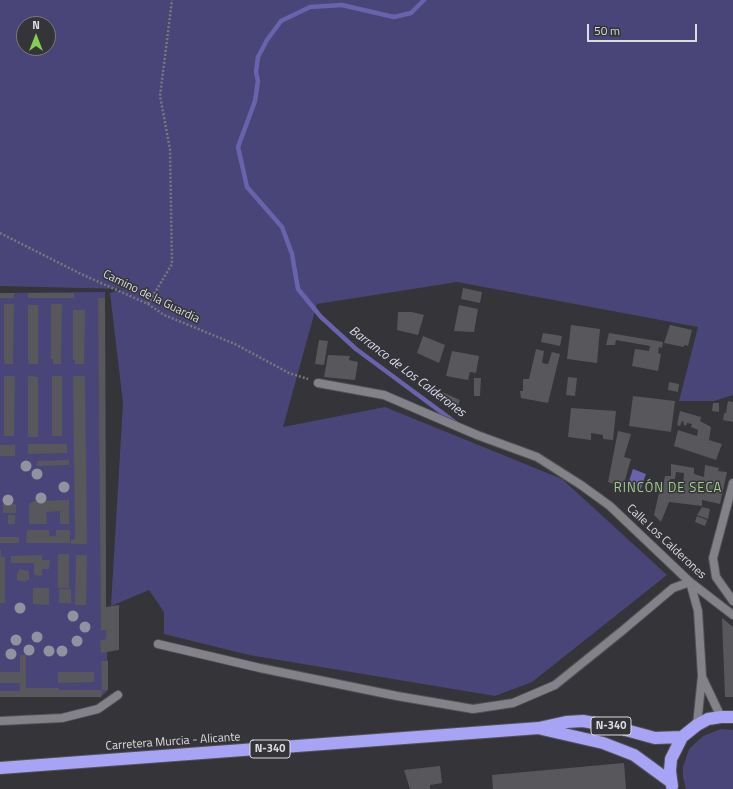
<!DOCTYPE html>
<html>
<head>
<meta charset="utf-8">
<style>
  body { margin:0 }
  #map { position:relative; width:733px; height:789px; overflow:hidden; background:#343439; font-family:"Titillium Web",sans-serif }
  canvas { display:block }
  .north { position:absolute; left:16px; top:16px; width:40px; height:40px; box-sizing:border-box; background:#343439; border:1px solid #78787c; border-radius:50%; rotate:0deg; font-size:11px; font-weight:700; line-height:16px; text-align:center; color:#dddde0 }
  .north::after { content:''; display:block; margin:auto; width:14px; height:18px; background:#80d051; clip-path:polygon(50% 0,100% 100%,50% 72%,0 100%) }
  .scale { position:absolute; left:587px; top:24px; width:110px; height:18px; box-sizing:border-box; border:2px solid #dddde0; border-top:0; padding-left:5px; font-size:12px; line-height:14px; white-space:nowrap; color:#dddde0; -webkit-text-stroke:3px #343439; paint-order:stroke }
</style>
</head>
<body>
<div id="map">
<canvas width="733" height="789"></canvas>
<div class="north">N</div>
<div class="scale">50 m</div>
</div>
<script>
const ctx = document.querySelector('canvas').getContext('2d');
ctx.lineJoin = 'round';
function paint(path, color) { ctx.fillStyle = color; ctx.fill(path, 'evenodd'); }
const toPath = rows => new Path2D(rows.map(r => 'M' + r).join(''));
function strokePath(path, color, width, dash) { ctx.strokeStyle = color; ctx.lineWidth = width; ctx.lineCap = dash ? 'butt' : 'round'; ctx.setLineDash(dash || []); ctx.stroke(path); }
function label(font, color, halo, rows, align = 'center') {
  ctx.font = font + ' "Titillium Web",sans-serif'; ctx.lineWidth = 3; ctx.setLineDash([]); ctx.textBaseline = 'middle'; ctx.strokeStyle = halo; ctx.fillStyle = color; for (const [text, x, y, turn = 0] of rows) {
    ctx.save(); ctx.translate(x, y); ctx.rotate((+turn || 0) * Math.PI / 180); ctx.textAlign = isNaN(turn) ? turn : align; if (halo) ctx.strokeText(text, 0, 0); ctx.fillText(text, 0, 0); ctx.restore();
  }
}
const green = toPath([
  [0,0,733,0,733,395,714,401,679,401,698,327,457,282,317,304,283,427,385,407,562,479,667,575,532,682,495,696,249,655,164,634,164,612,149,590,111,606,123,403,110,293,123,289,0,286],
  [24,24,48,24,48,48,24,48],
  [105,292,106,607,108,690,101,697,0,697,0,293],
  [721,729,733,730,733,789,686,789,683,777,683,767,689,749,703,736]
]);
const water = toPath([
  [633,469,646,474,640,491,627,487]
]);
const stream = toPath([
  [424,0,411,13,394,17,342,5,310,7,281,21,267,40,258,57,256,72,258,81,255,101,238,147,247,187,282,227,292,254,298,289,321,317,356,349,456,423]
]);
const building = toPath([
  [463,288,482,292,480,303,461,299],
  [0,293,14,293,14,298,0,298],
  [28,293,74,293,74,298,28,298],
  [98,298,105,298,106,607,119,605,119,650,101,653,100,640,106,639,106,630,101,630],
  [4,304,14,304,13,364,5,364,4,359],
  [51,304,62,304,61,364,53,364,53,359,51,359],
  [28,305,38,305,38,364,29,364,28,359],
  [459,305,478,309,474,332,454,331],
  [73,310,85,310,84,364,75,364,75,360,73,360],
  [398,312,412,312,424,315,418,335,397,330],
  [571,325,600,329,597,363,567,359],
  [670,325,692,330,688,346,684,345,684,347,664,343],
  [543,333,562,336,560,346,541,342],
  [609,333,663,342,662,348,659,347,658,353,661,354,658,371,632,366,635,349,649,351,650,346,616,340,615,345,606,345],
  [423,336,445,345,439,363,417,353],
  [319,340,328,341,324,365,315,364],
  [536,349,544,351,542,363,548,364,552,352,560,354,548,403,521,398,520,391,523,391,523,379,529,379],
  [452,351,479,356,476,373,470,372,468,380,446,376],
  [328,355,350,356,349,360,358,362,355,380,324,377],
  [4,376,15,376,14,436,4,436],
  [28,376,38,377,38,437,28,437],
  [52,376,62,376,62,436,52,436],
  [73,376,85,376,87,544,71,544,71,540,75,539],
  [568,377,577,378,575,396,566,395],
  [474,378,481,378,480,396,474,396],
  [669,382,679,384,678,392,668,390],
  [442,392,460,400,457,408,439,401],
  [633,396,675,401,671,432,629,426],
  [728,401,733,402,733,422,723,420,724,413,726,413],
  [713,403,719,403,719,412,712,411],
  [571,408,616,411,613,440,603,439,603,435,591,433,591,440,568,437],
  [680,411,701,417,700,421,711,427,709,440,722,444,716,460,674,446,678,430,697,436,698,430,691,427,692,424,687,423,686,426,683,424,684,422,682,421,680,426,677,425],
  [618,431,631,434,624,457,631,459,623,487,608,482],
  [28,444,67,444,67,453,28,454],
  [0,445,15,445,15,456,0,456],
  [69,460,69,465,37,466,37,461],
  [671,464,694,468,694,474,704,477,705,465,719,468,718,471,727,472,720,504,702,500,702,506,669,502,661,522,654,515,659,493,662,493,665,476,671,476],
  [676,472,684,473,683,485,670,483,670,479,675,479],
  [69,500,69,524,60,524,60,511,46,512,47,524,29,524,29,504,34,501],
  [3,504,16,504,16,513,3,513],
  [702,507,710,509,708,519,697,515],
  [8,515,15,515,15,524,8,524],
  [697,516,707,520,705,526,695,522],
  [27,530,49,530,49,536,56,536,56,530,70,530,70,543,26,543],
  [0,537,19,537,19,543,0,543],
  [0,550,1,550,1,557,5,557,5,603,0,603],
  [58,554,69,554,69,588,58,588],
  [42,555,42,560,50,560,49,569,42,569,42,576,34,575,34,563,11,563,11,556],
  [76,555,87,555,86,605,75,605],
  [19,569,29,571,29,580,26,580,26,582,17,580,17,572,19,572],
  [33,588,49,588,49,605,33,604],
  [59,589,71,589,71,603,59,603],
  [722,618,733,627,733,697,725,697],
  [20,655,26,655,26,688,59,688,59,690,102,690,101,661,108,661,108,690,102,690,101,697,0,697,0,691,20,691,20,683,0,683,0,672,20,672],
  [58,672,94,672,94,682,58,683],
  [624,763,626,789,493,789,492,775],
  [440,766,442,783,430,785,430,789,410,789,404,770]
]);
const path = toPath([
  [0,233,81,274,148,304,164,315,235,344,289,373,308,379],
  [148,304,172,264,170,149,160,96,172,0]
]);
const lane = toPath([
  [158,644,260,668,397,696,473,709,513,703,555,685,622,631,673,588,690,582],
  [0,721,62,718,98,709,118,695]
]);
const street = toPath([
  [318,383,384,395,477,435,537,457,581,485,610,506,690,582,733,615],
  [733,483,713,558,716,577,733,601],
  [690,582,698,611,702,676,697,725],
  [702,677,721,717]
]);
const highway = toPath([
  [542,729,603,743,634,755,671,782],
  [0,768,539,728,566,722,583,721,611,726,655,738,682,737],
  [672,786,670,771,671,759,682,737,697,725,708,719,721,717,733,717]
]);
const trees = [
  [26,466],
  [37,474],
  [64,487],
  [41,498],
  [8,500],
  [20,608],
  [73,616],
  [85,627],
  [37,637],
  [16,640],
  [77,641],
  [29,650],
  [49,651],
  [62,651],
  [11,654]
];
const shields = [
  [611,726,40],
  [270,749,40]
];
const shieldNames = [
  ["N-340",611,726],
  ["N-340",270,749]
];
const streetNames = [
  ["Camino de la Guardia",151,297,26],
  ["Calle Los Calderones",666,542,43],
  ["Carretera Murcia - Alicante",173,742,-4]
];
const waterNames = [
  ["Barranco de Los Calderones",407,372,37]
];
const neighbourhoodNames = [
  ["RINCÓN DE SECA",668,489]
];
paint(green, '#494578');
paint(water, '#6962ad');
strokePath(stream, '#6962ad', 4.5);
paint(building, '#57575c');
strokePath(lane, '#525256', 10);
strokePath(street, '#525256', 10);
strokePath(highway, '#525256', 14);
strokePath(path, '#78787d', 2.5, [2, 2]);
strokePath(lane, '#828288', 8);
strokePath(street, '#828288', 8);
strokePath(highway, '#a7a3f5', 12);
ctx.fillStyle = '#91919f';
for (const [x, y] of trees) { ctx.beginPath(); ctx.arc(x, y, 5.5, 0, 2 * Math.PI); ctx.fill(); }
for (const [x, y, w] of shields) { const box = new Path2D(); box.roundRect(x - w / 2, y - 9, w, 18, 3); ctx.fillStyle = '#343439'; ctx.fill(box); strokePath(box, '#dddde0', 1); }
label('bold 11px', '#dddde0', null, shieldNames);
label('12px', '#dddde0', '#343439', streetNames);
label('italic 13px', '#ddddf3', '#343439', waterNames);
ctx.letterSpacing = '1px';
label('13px', '#a3cf8d', '#343439', neighbourhoodNames);
ctx.letterSpacing = '0px';
</script>
</body>
</html>
